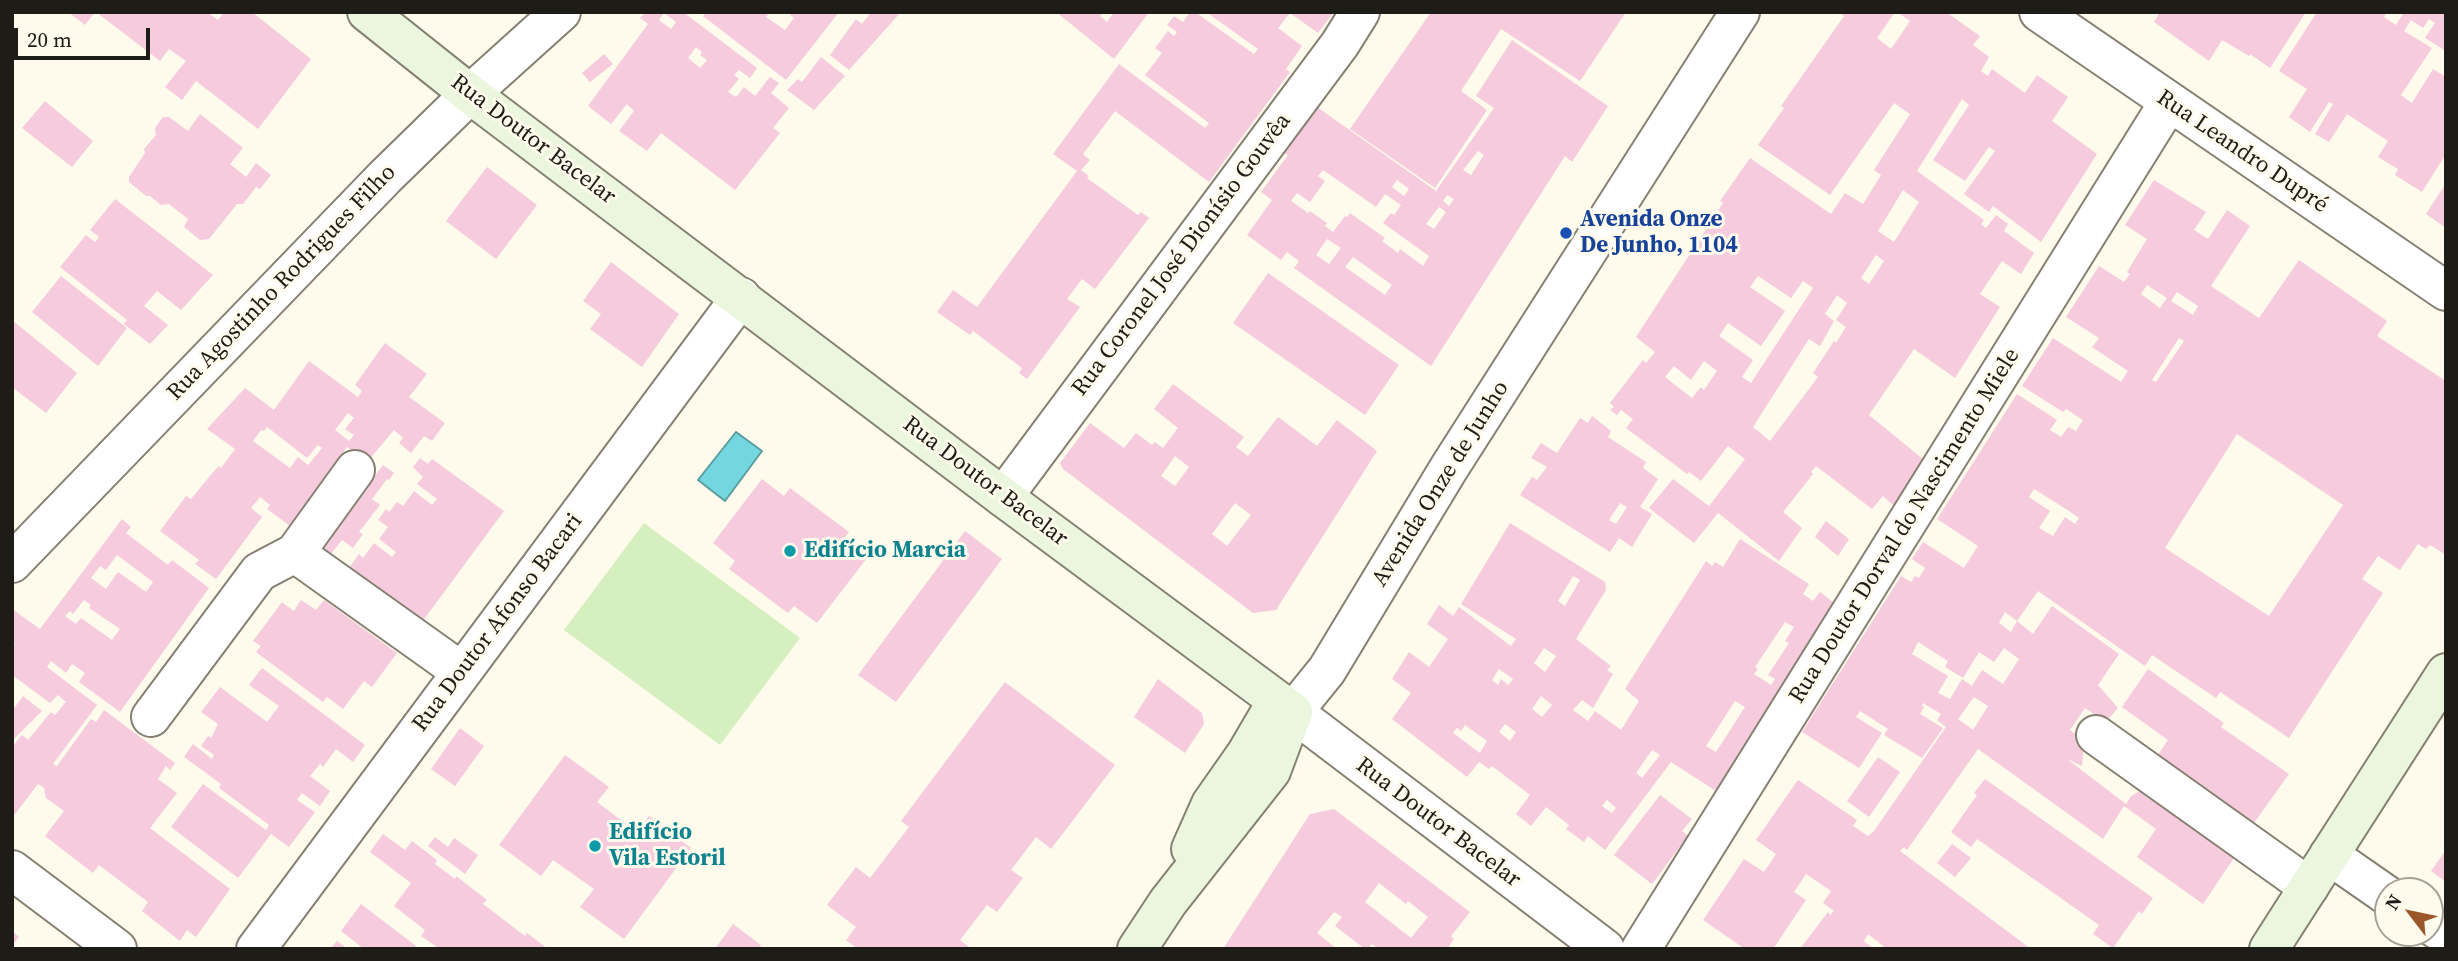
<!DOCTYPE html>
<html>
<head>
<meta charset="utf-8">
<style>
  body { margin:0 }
  #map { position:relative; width:2458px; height:961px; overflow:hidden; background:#fefaec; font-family:"Source Serif 4",serif }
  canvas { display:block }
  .frame { position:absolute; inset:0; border:14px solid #1e1c16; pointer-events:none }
  .north { position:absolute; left:2374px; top:877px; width:70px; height:70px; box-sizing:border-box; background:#fefaec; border:2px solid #a4a196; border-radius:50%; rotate:302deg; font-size:19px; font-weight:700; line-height:28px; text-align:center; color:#1e1c16 }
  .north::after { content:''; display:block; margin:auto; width:24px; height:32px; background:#9b562a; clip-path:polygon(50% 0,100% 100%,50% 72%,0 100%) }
  .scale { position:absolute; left:14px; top:28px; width:136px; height:32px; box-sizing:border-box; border:4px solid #1e1c16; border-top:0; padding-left:9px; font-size:21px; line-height:24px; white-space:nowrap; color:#1e1c16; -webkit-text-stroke:5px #fefaec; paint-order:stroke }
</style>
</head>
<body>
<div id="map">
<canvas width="2458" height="961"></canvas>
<div class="frame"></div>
<div class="north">N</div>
<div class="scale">20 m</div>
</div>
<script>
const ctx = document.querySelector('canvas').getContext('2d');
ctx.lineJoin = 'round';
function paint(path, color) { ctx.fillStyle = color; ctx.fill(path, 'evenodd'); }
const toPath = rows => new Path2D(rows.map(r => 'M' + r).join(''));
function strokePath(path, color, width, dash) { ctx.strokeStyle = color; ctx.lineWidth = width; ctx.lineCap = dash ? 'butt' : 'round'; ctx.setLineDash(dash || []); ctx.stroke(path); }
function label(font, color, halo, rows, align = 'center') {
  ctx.font = font + ' "Source Serif 4",serif'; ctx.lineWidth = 6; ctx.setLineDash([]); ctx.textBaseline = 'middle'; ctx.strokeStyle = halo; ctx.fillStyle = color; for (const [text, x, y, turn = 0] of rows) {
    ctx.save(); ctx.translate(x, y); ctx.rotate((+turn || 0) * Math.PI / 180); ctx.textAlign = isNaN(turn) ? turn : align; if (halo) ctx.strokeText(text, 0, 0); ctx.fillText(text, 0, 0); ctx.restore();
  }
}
const green = toPath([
  [644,523,800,638,720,745,564,630]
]);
const water = toPath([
  [736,432,762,451,725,501,698,480,736,432]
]);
const building = toPath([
  [68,12,95,12,85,25],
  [96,12,207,12,218,20,224,12,252,12,311,59,258,129,196,81,182,100,165,87,186,61,169,49,160,61],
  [646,12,683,12,757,68,750,78,739,70,734,75,739,79,728,92,736,97,744,87,755,96,770,77,779,83,771,93,789,108,773,128,780,133,735,190,661,133,647,151,619,131,634,111,627,104,611,124,588,106,648,24,640,18],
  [664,13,676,22,671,29,659,20],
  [696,47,702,52,700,55,707,60,700,68,688,58],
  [707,12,770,12,766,17,785,30,794,18,787,12,839,12,786,80,703,16],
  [871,12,901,12,849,70,830,55,856,19,862,24],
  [1056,12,1103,12,1100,16,1107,22,1114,12,1149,12,1114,59],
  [1190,12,1195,12,1254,54,1258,49,1206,12,1334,12,1318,33,1290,13,1278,28,1302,46,1286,69,1290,72,1209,182,1115,111,1083,154,1090,160,1081,170,1089,176,1087,178,1138,215,1141,212,1149,218,1095,289,1082,279,1067,299,1080,307,1027,379,1019,373,1022,368,973,331,970,335,937,312,953,290,977,307,1077,171,1053,154,1119,64,1205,128,1209,123,1145,75,1162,53,1155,48,1168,31,1174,36,1177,32,1167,25,1174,16,1183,22],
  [1431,12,1626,12,1580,81,1501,29,1461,91,1487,110,1435,188,1350,129],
  [1839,12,1895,12,1877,38,1891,49,1910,21,1897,12,1946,12,1980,36,1973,45,1989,57,1981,71,1988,76,1992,69,2025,93,2037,75,2068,97,2052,121,2097,154,2041,242,1993,206,1989,212,1964,194,1995,151,1989,147,1993,141,1965,181,1933,160,1969,105,1962,99,1917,171,1984,220,1981,224,1986,228,1996,215,2008,224,2004,231,2034,253,2021,274,2002,261,1980,294,2000,307,1955,378,1914,349,1869,415,1923,459,1894,506,1883,496,1872,509,1816,466,1811,472,1813,474,1783,512,1802,528,1779,561,1718,513,1694,543,1649,508,1673,479,1709,506,1745,459,1728,446,1701,481,1689,472,1687,474,1626,428,1633,419,1621,410,1617,415,1610,410,1614,407,1610,403,1643,360,1646,363,1655,352,1636,337,1723,203,1720,201,1750,158,1831,214,1845,193,1863,204,1881,175,1874,170,1910,114,1894,103,1830,195,1758,145,1784,108,1781,106,1844,16],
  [1903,190,1919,202,1894,242,1878,231],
  [1876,255,1884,261,1869,284,1861,278],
  [1758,276,1791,298,1803,281,1813,288,1751,383,1742,377,1753,360,1719,336,1728,323,1761,346,1785,311,1750,287],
  [1837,295,1847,303,1836,320,1846,327,1836,343,1834,341,1813,373,1818,377,1770,441,1753,427,1809,339,1820,346,1834,321,1825,314],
  [1704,361,1717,371,1704,390,1701,387,1692,398,1665,377,1674,366,1691,380],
  [2160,12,2306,12,2270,68,2250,54,2249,56,2222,40,2209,61,2154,22],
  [2317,12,2387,12,2384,17,2396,25,2404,12,2446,12,2446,51,2425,38,2435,23,2429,19,2423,28,2411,20,2404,31,2432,48,2401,95,2412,103,2433,69,2446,77,2446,154,2422,192,2395,175,2398,169,2378,157,2388,141,2347,114,2329,142,2315,134,2333,104,2329,102,2310,132,2289,117,2307,89,2279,71],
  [1512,40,1608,106,1572,162,1565,156,1431,366,1294,268,1299,261,1287,252,1281,260,1247,235,1272,200,1261,192,1288,155,1284,153,1317,107,1436,191,1494,108,1476,96],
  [1478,151,1484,155,1471,175,1463,170],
  [1323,170,1376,207,1385,194,1401,205,1394,215,1391,213,1383,223,1429,256,1423,266,1400,249,1398,253,1382,241,1385,238,1350,213,1347,217,1345,216,1333,232,1325,226,1327,223,1310,211,1308,213,1291,201,1297,193,1310,202,1325,181,1318,176],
  [1397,180,1409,189,1404,196,1392,187],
  [1447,195,1454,199,1449,206,1443,201],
  [1439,207,1446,212,1434,229,1426,224],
  [1327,239,1341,248,1329,264,1316,255],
  [1353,257,1392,285,1385,295,1345,267],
  [604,54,613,64,590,82,582,73],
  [821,57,845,76,814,110,787,90,798,79,802,82],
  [45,101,93,141,72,167,22,128],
  [200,114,243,148,230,164,246,177,256,163,271,175,260,189,256,187,243,204,237,204,209,239,200,240,184,227,188,219,169,204,161,205,150,196,146,196,129,182,129,177,145,153,144,149,156,135,155,128,163,117,169,117,188,131],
  [487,167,537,205,496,259,446,221],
  [2154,180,2206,212,2194,230,2208,239,2227,210,2250,226,2211,286,2259,318,2299,260,2387,321,2377,336,2446,381,2446,555,2430,545,2426,549,2418,544,2400,570,2378,556,2362,579,2383,593,2289,738,2220,692,2216,698,2152,655,2145,666,2038,591,2017,621,2005,612,1999,623,2011,632,2017,621,2033,634,2052,606,2119,654,2098,685,2118,708,2106,722,2085,708,2070,730,2084,740,2082,766,2067,759,2126,804,2131,796,2142,790,2238,852,2203,904,2137,857,2156,829,2124,806,2103,839,1978,749,1907,850,1904,847,1900,851,2031,949,1887,949,1868,934,1864,941,1874,949,1800,949,1828,912,1830,915,1834,911,1823,903,1831,891,1806,874,1794,892,1806,900,1773,949,1745,949,1703,920,1744,859,1764,872,1776,854,1756,840,1798,780,1857,820,1853,826,1868,836,1874,831,1946,727,1937,720,1941,714,1923,703,1922,706,1924,707,1920,714,1943,728,1922,758,1884,735,1888,729,1860,711,1856,717,1882,733,1859,768,1802,732,1901,576,1911,582,1915,576,1919,578,1925,568,1912,559,1923,542,1964,568,1978,546,1937,519,2017,394,2057,420,2050,430,2061,437,2068,427,2076,431,2083,420,2066,409,2063,412,2022,386,2053,338,2121,382,2128,371,2092,347,2099,338,2066,317,2099,266,2124,282,2130,274,2127,272,2147,239,2125,225],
  [2147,285,2167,298,2160,308,2141,294],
  [2177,292,2198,306,2193,315,2171,301],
  [2179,338,2184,341,2156,382,2152,380],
  [2237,434,2343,505,2269,616,2165,548],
  [2034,489,2069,511,2079,518,2075,524,2065,517,2053,536,2039,528,2050,511,2029,497],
  [1918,642,1948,661,1945,667,1963,678,1979,652,1994,662,2004,648,2019,659,2003,684,1982,670,1972,686,1962,679,1950,699,1938,693,1948,676,1912,654],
  [1974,697,1988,706,1973,730,1958,719],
  [2446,183,2446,228,2426,214],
  [115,199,213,275,181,310,157,291,144,306,168,325,150,344,124,324,127,320,60,267,86,235,95,242,99,237,90,230],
  [611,262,679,314,642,367,590,329,601,314,583,301],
  [1268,273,1399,365,1365,415,1233,323],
  [61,276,127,328,98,366,32,312],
  [12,320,77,373,46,413,12,387],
  [385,343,427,374,409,397,445,423,432,441,424,436,411,453,399,443,403,438,394,430,368,461,347,447,290,526,267,509,270,505,260,497,251,508,262,517,216,579,195,564,199,560,160,531,186,496,191,499,209,477,219,466,221,468,235,449,207,429,245,388,274,410,309,361,358,397,362,391,355,385],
  [348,413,354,418,345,429,354,435,349,441,335,430],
  [267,427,307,458,318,445,322,448,308,465,298,457,290,468,253,441,261,430,264,431],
  [1173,384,1244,437,1236,447,1248,456,1278,417,1317,446,1337,420,1377,451,1276,610,1253,613,1063,469,1060,463,1090,423,1124,448,1136,433,1152,445,1155,442,1163,448,1178,428,1154,409],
  [1175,456,1189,467,1175,486,1161,476],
  [1235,503,1251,515,1227,546,1212,534],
  [1592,416,1611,431,1608,437,1646,462,1643,468,1658,479,1640,507,1652,514,1632,547,1619,538,1610,552,1520,495,1532,477,1537,480,1547,467,1531,458,1541,443,1557,453,1580,418,1588,423],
  [1620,503,1627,507,1616,524,1609,520],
  [420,458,428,464,432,459,504,511,422,622,349,568,359,554,363,558,374,543,392,557,396,552,379,539,388,527,378,520,386,509,389,512,397,502,403,506,414,491,432,505,437,499,417,484,423,477,413,467],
  [383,465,394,473,389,480,387,479,372,499,380,505,359,532,363,534,353,548,342,540,330,555,321,548],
  [762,479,784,496,790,488,849,532,843,540,867,558,817,623,794,606,788,613,729,569,735,561,713,543],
  [122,519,131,527,126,533,168,565,172,560,209,588,120,712,79,682,85,673,72,664,66,673,51,661,47,667,97,705,53,764,57,766,91,719,96,722,104,710,175,763,170,770,166,766,158,779,177,793,150,828,230,889,196,937,187,930,180,941,142,911,148,902,99,865,93,873,45,836,64,811,46,798,44,788,38,784,12,818,12,747,22,735,28,740,51,712,55,715,66,702,58,695,50,703,12,675,12,647,15,644,12,642,12,609,40,629],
  [117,555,153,582,146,592,118,572,106,589,91,578,100,566,106,570],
  [84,600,91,605,89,608,120,629,112,640,81,618,76,624,65,616,70,611,73,614],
  [1826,521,1849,539,1838,556,1815,537],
  [1510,523,1605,582,1606,590,1576,639,1611,666,1607,670,1613,674,1593,708,1582,700,1573,710,1588,721,1595,711,1621,730,1639,701,1625,689,1706,561,1712,566,1715,562,1723,567,1740,539,1809,584,1803,594,1813,601,1820,592,1838,606,1719,793,1671,762,1605,850,1588,836,1584,842,1566,829,1569,825,1546,807,1531,826,1516,814,1530,795,1492,766,1489,769,1479,762,1467,777,1392,719,1411,693,1392,679,1409,652,1429,667,1448,639,1427,624,1439,605,1453,616,1459,607,1511,646,1516,639,1461,604],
  [1573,576,1580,580,1565,606,1558,601],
  [1785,622,1794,627,1785,641,1789,643,1768,675,1775,679,1771,685,1754,674,1758,669,1755,667],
  [1544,648,1556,656,1545,672,1534,663],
  [1499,669,1513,679,1508,685,1501,679,1498,685,1492,680],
  [1541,696,1552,705,1542,717,1532,709],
  [1735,701,1745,707,1716,752,1706,746],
  [1505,724,1516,732,1510,741,1499,732],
  [1465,725,1487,741,1480,753,1453,733,1457,728,1461,731],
  [1652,750,1660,755,1642,778,1636,773],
  [1607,800,1616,808,1612,813,1602,806],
  [965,531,1002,559,896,702,858,675],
  [301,600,316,610,324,600,397,653,372,687,364,681,343,709,327,697,323,702,256,652,261,646,253,641,282,602,294,611],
  [262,668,365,745,353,762,336,749,323,767,320,764,310,776,330,791,320,806,302,793,297,800,315,812,289,847,271,834,238,878,171,827,203,784,266,830,269,825,219,788,221,784,184,757,193,744,212,759,214,755,201,746,208,736,211,738,218,724,201,712,220,687,267,722,279,706,249,685],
  [2148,669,2224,723,2221,727,2289,774,2251,827,2155,759,2168,740,2122,707],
  [1158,679,1202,713,1204,724,1185,753,1134,717],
  [1005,682,1115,765,1051,849,1036,837,1011,870,1023,878,997,912,987,905,960,940,972,949,858,949,846,940,856,927,827,905,856,867,870,878,909,827,901,821],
  [23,696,42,711,12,741,12,711],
  [460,728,484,746,455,786,431,769],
  [565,755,609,787,597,802,637,832,649,816,691,848,624,939,580,907,594,889,553,860,541,876,499,845],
  [1878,757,1900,772,1869,817,1847,801],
  [1985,779,2153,898,2142,914,2139,911,2113,948,2093,934,2099,925,1977,839,1971,847,1951,832,1977,795,1974,793],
  [1660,795,1692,819,1682,831,1688,836,1652,884,1614,855],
  [1334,809,1470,912,1451,936,1454,939,1447,949,1378,949,1372,944,1368,949,1365,949,1335,926,1342,917,1334,912,1317,933,1337,949,1223,949,1310,814],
  [1379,883,1406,904,1408,901,1428,917,1411,938,1365,902],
  [383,834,405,850,412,841,437,860,435,864,455,879,456,876,487,900,483,904,525,936,527,933,548,949,436,949,437,947,421,936,425,930,394,906,411,883,370,852],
  [435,837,448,847,454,838,478,855,465,874,428,846],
  [1952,844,1971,858,1955,877,1937,863],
  [2446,850,2446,882,2431,871],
  [361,904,416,946,414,949,364,949,341,931],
  [733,924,761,945,758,949,715,949],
  [12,931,19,937,12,946],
  [337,941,348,949,330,949]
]);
const street = toPath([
  [2039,12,2446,291],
  [1003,497,1340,44,1360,12],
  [295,553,462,672],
  [12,563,385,177,470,94,561,12],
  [151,717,259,572,295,553,355,470],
  [2096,735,2309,887],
  [2329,855,2388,896],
  [12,870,117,949],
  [2430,925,2446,935],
  [256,949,741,297],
  [1605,949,1293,712,1327,670,1449,468,1740,12],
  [1641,949,2169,102]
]);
const secondary = toPath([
  [367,12,470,94,1003,497,1293,712,1271,771,1168,902,1137,949],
  [1191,849,1211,804,1246,754,1277,701],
  [2269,949,2446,673]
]);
const markers = [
  [1566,233,7,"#1a4fb4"],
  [790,551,7,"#0f9aa8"],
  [595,846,7,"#0f9aa8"]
];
const streetNames = [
  ["Rua Doutor Bacelar",533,140,37],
  ["Rua Leandro Dupré",2242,152,34],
  ["Rua Coronel José Dionísio Gouvêa",1182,255,-53],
  ["Rua Agostinho Rodrigues Filho",282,283,-46],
  ["Rua Doutor Bacelar",985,482,37],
  ["Avenida Onze de Junho",1441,484,-58],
  ["Rua Doutor Dorval do Nascimento Miele",1905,526,-58],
  ["Rua Doutor Afonso Bacari",498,623,-53],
  ["Rua Doutor Bacelar",1438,823,37]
];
const transitNames = [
  ["Avenida Onze",1580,220],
  ["De Junho, 1104",1580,246]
];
const cultureNames = [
  ["Edifício Marcia",804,551],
  ["Edifício",609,833],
  ["Vila Estoril",609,859]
];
paint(green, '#d5f0be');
paint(water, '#74d6de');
strokePath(water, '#5a9ea2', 2);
paint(building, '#f7cbde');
strokePath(street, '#858071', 42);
strokePath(secondary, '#858071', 42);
strokePath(street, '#fff', 38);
strokePath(secondary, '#ebf6de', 38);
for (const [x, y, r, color] of markers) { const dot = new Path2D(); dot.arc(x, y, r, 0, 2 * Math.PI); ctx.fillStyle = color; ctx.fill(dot); strokePath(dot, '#fefaec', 2.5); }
label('23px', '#1e1c16', '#fefaec', streetNames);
label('bold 23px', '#164399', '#fefaec', transitNames, 'left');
label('bold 23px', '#0d838f', '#fefaec', cultureNames, 'left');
</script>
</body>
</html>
